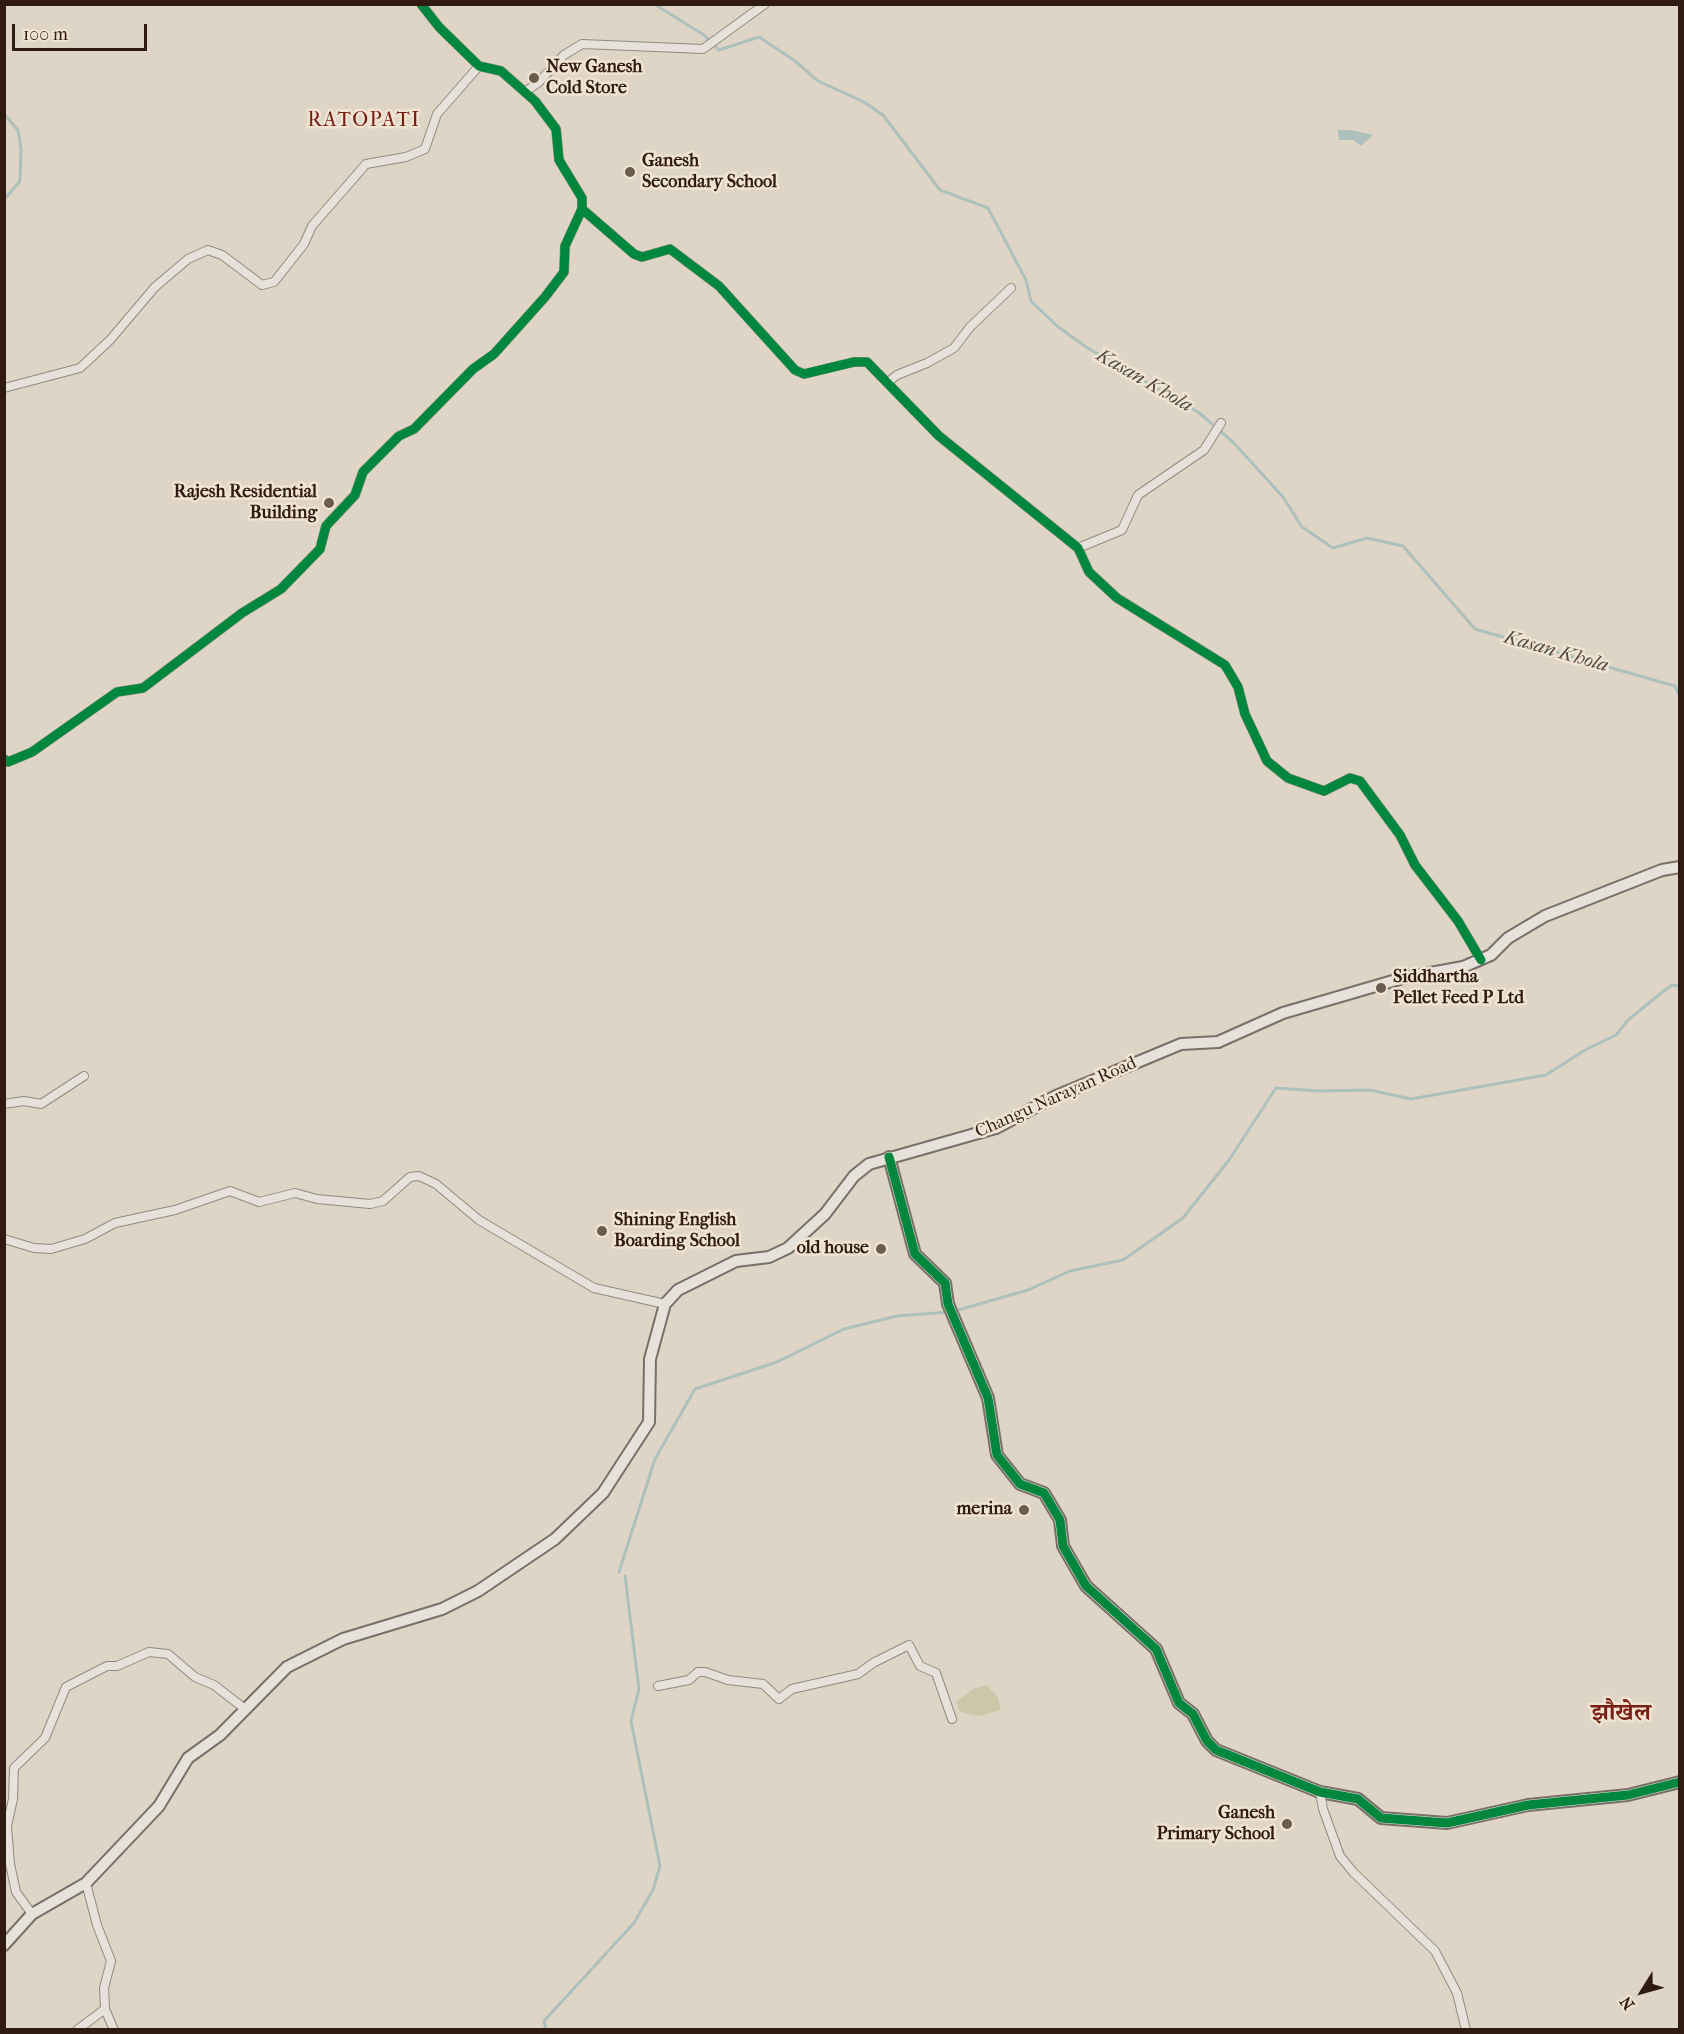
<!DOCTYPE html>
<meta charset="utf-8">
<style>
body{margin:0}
#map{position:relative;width:1684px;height:2034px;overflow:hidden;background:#ded5c6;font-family:"IM FELL French Canon",serif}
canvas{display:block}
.frame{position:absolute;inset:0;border:6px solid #2f1b11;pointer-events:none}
.north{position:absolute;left:1612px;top:1962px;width:60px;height:60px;-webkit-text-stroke:4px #f1e4d3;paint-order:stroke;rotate:233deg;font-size:16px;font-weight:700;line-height:24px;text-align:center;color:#2f1b11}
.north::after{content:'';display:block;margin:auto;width:21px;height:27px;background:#2f1b11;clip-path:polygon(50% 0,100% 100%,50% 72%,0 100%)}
.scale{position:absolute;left:12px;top:24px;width:135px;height:27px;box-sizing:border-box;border:3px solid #2f1b11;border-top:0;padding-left:8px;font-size:18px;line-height:21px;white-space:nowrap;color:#2f1b11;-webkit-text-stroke:4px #f1e4d3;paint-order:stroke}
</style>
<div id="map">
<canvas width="1684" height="2034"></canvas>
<div class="frame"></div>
<div class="north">N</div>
<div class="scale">100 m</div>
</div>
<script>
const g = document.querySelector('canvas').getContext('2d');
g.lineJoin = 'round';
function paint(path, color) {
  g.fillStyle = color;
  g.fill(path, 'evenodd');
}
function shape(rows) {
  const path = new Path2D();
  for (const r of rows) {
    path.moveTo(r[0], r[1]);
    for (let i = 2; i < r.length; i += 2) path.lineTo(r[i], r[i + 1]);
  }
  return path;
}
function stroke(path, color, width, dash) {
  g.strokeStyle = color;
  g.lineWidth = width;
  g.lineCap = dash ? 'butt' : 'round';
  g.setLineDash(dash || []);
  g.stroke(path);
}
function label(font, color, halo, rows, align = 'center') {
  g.font = font + ' "IM FELL French Canon","Noto Serif Devanagari",serif';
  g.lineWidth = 5;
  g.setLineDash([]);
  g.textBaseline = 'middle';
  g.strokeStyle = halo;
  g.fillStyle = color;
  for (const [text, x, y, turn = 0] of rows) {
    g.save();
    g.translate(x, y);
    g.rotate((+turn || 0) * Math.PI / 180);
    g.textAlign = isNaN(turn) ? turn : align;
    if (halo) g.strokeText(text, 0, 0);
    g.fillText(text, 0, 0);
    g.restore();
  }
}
paint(shape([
 [987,1685,998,1698,1001,1710,979,1716,960,1712,956,1702,973,1689]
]), '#cac8a8');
paint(shape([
 [1338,130,1351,130,1373,135,1361,146,1353,140,1339,140]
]), '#aec0bc');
stroke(shape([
 [654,4,704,35,719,50,759,37,795,61,818,81,864,102,883,115,940,190,988,208,1026,280,1031,301,1057,326,1086,347,1198,412,1232,441,1283,497,1302,527,1333,548,1367,538,1403,546,1475,629,1675,686,1680,697],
 [4,114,18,130,21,149,20,181,4,200],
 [955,1311,1028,1290,1070,1271,1123,1260,1183,1218,1229,1160,1276,1088,1319,1091,1370,1090,1411,1099,1546,1075,1585,1050,1616,1035,1628,1020,1655,998,1672,985,1680,986],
 [619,1572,655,1459,695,1389,777,1362,844,1329,897,1316,949,1312],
 [546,2030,544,2021,634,1923,653,1890,660,1866,631,1721,639,1689,625,1576]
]), '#aec0bc', 3);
const street = shape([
 [421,4,439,27,479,66,501,71,535,101,556,129,559,160,582,198,582,209,634,254,642,257,670,249,719,286,795,370,804,374,854,362,867,362,939,436,1078,548,1089,572,1117,598,1225,665,1238,687,1245,714,1267,761,1288,778,1324,791,1350,778,1360,781,1400,835,1415,865,1458,921,1481,960],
 [525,92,539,82,564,55,582,44,703,49,765,4],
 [887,383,897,375,927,363,954,348,970,327,1011,288],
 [4,388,80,368,110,340,155,287,188,259,208,250,222,255,262,285,274,282,304,244,312,226,366,164,406,157,425,149,437,114,479,66],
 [1078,548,1122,530,1138,495,1204,450,1221,423],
 [4,759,8,762,32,752,117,692,143,688,242,613,281,589,320,549,326,526,355,495,363,472,399,436,414,429,473,369,494,354,545,297,564,272,565,246,582,209],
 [4,1104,24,1101,41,1104,84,1076],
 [4,1239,34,1248,51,1249,85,1239,115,1223,175,1210,230,1191,259,1202,295,1193,317,1199,370,1204,383,1201,410,1177,419,1176,436,1184,479,1220,594,1288,665,1304],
 [658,1686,689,1680,698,1672,705,1672,728,1680,763,1684,779,1699,792,1689,858,1674,873,1663,909,1645,920,1666,936,1673,952,1719],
 [1320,1792,1323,1809,1340,1856,1353,1872,1435,1951,1457,1993,1466,2030],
 [86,1883,97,1925,111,1961,104,1988,105,2009,114,2030],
 [32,1914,16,1892,10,1864,7,1826,13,1799,14,1768,45,1738,66,1687,107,1666,117,1666,149,1652,168,1654,195,1677,214,1685,245,1709],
 [77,2030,105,2009]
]);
const secondary = shape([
 [889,1157,915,1254,945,1283,948,1304,988,1398,997,1455,1020,1484,1044,1493,1060,1520,1063,1546,1086,1586,1156,1649,1179,1703,1193,1714,1207,1741,1216,1750,1320,1792,1358,1799,1381,1818,1447,1823,1528,1805,1628,1795,1680,1782],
 [4,1945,32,1914,86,1883,159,1806,188,1758,220,1735,287,1667,343,1639,442,1609,478,1591,555,1539,603,1493,649,1422,650,1359,665,1304,678,1290,736,1261,769,1257,788,1248,825,1214,854,1176,869,1164,996,1128,1056,1096,1181,1044,1218,1042,1283,1013,1403,978,1463,967,1491,955,1508,938,1545,916,1662,870,1680,867]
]);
stroke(street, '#928a80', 10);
stroke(secondary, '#787068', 14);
stroke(street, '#e6e1da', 8);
stroke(secondary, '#e6e1da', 10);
stroke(shape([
 [421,4,439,27,479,66,501,71,535,101,556,129,559,160,582,198,582,209,634,254,642,257,670,249,719,286,795,370,804,374,854,362,867,362,939,436,1078,548,1089,572,1117,598,1225,665,1238,687,1245,714,1267,761,1288,778,1324,791,1350,778,1360,781,1400,835,1415,865,1458,921,1481,960],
 [4,759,8,762,32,752,117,692,143,688,242,613,281,589,320,549,326,526,355,495,363,472,399,436,414,429,473,369,494,354,545,297,564,272,565,246,582,209],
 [889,1157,915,1254,945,1283,948,1304,988,1398,997,1455,1020,1484,1044,1493,1060,1520,1063,1546,1086,1586,1156,1649,1179,1703,1193,1714,1207,1741,1216,1750,1320,1792,1358,1799,1381,1818,1447,1823,1528,1805,1628,1795,1680,1782]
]), '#00873e', 9);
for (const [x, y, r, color] of [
 [534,78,6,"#6c5c50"],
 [630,172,6,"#6c5c50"],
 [329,503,6,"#6c5c50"],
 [1381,988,6,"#6c5c50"],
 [602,1231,6,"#6c5c50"],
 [881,1249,6,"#6c5c50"],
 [1024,1510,6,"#6c5c50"],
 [1287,1824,6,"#6c5c50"]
]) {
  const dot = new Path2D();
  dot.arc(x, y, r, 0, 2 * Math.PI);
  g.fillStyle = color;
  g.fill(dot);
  stroke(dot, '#f1e4d3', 2);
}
label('bold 18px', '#2f1b11', '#f1e4d3', [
 ["New Ganesh",546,68],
 ["Cold Store",546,89],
 ["Ganesh",642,162],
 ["Secondary School",642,183],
 ["Rajesh Residential",317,493,"right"],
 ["Building",317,514,"right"],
 ["Siddhartha",1393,978],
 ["Pellet Feed P Ltd",1393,999],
 ["Shining English",614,1221],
 ["Boarding School",614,1242],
 ["old house",869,1249,"right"],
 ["merina",1012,1510,"right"],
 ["Ganesh",1275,1814,"right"],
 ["Primary School",1275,1835,"right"]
], 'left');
label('18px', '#2f1b11', '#f1e4d3', [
 ["Changu Narayan Road",1056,1098,-24]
]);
g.letterSpacing = '1.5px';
label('20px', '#7a1f14', '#f1e4d3', [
 ["RATOPATI",364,121]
]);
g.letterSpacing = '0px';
label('italic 20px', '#4f4a43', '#f1e4d3', [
 ["Kasan Khola",1144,381,30],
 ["Kasan Khola",1556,652,16]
]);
label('bold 24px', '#7a1f14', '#f1e4d3', [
 ["झौखेल",1621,1714]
]);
</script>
